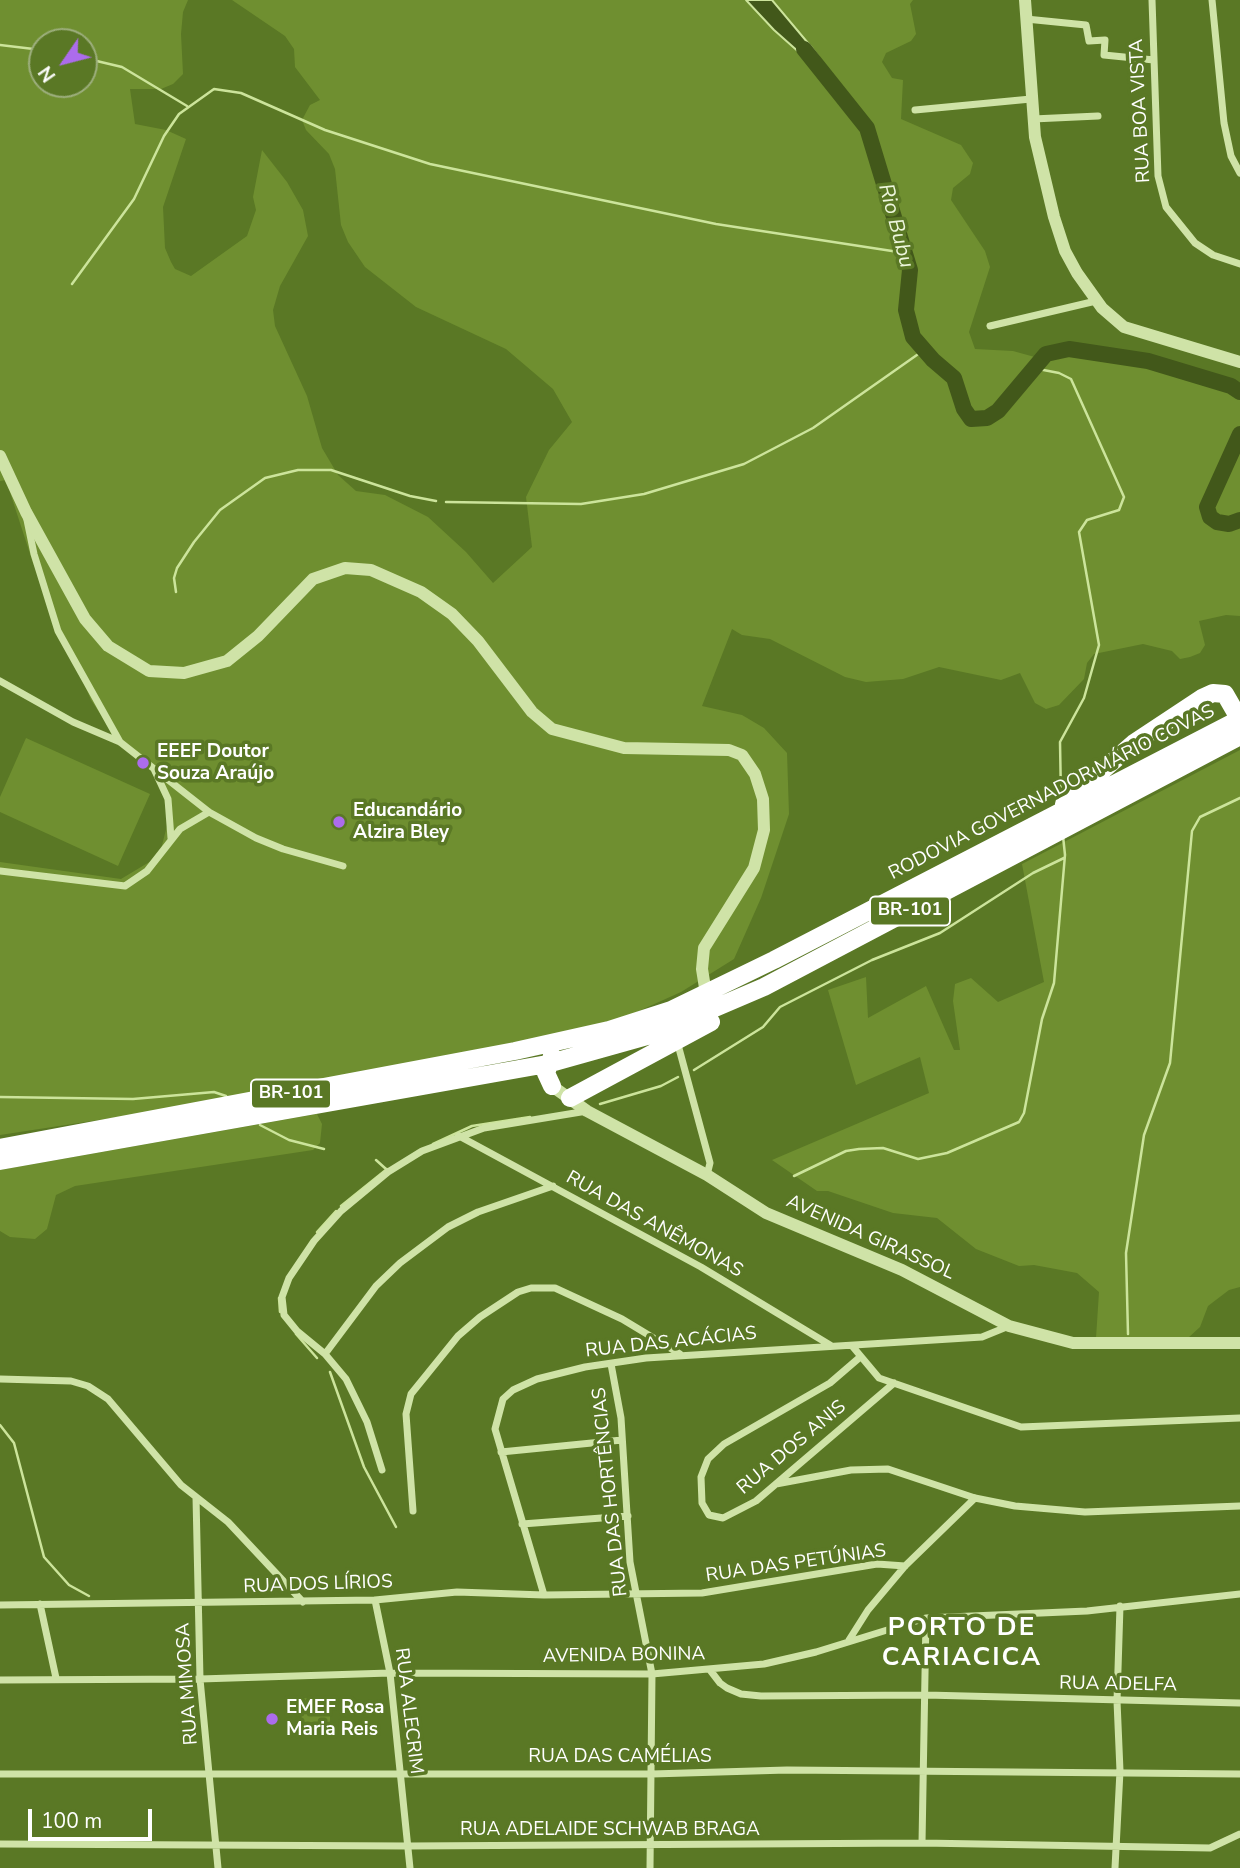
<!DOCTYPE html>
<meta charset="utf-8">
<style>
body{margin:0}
#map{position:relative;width:1240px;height:1868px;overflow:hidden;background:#5a7825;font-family:"Nunito Sans",sans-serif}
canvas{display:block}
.north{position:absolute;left:28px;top:28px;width:70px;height:70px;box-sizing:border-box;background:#5a7825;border:2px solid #9cae7c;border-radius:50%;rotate:235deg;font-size:19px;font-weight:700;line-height:28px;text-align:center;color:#fff}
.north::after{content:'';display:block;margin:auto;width:24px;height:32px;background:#ac6cec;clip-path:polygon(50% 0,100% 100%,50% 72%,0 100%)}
.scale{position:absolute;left:28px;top:1809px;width:124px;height:32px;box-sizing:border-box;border:4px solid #fff;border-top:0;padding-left:9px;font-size:21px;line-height:24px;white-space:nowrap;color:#fff;-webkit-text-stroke:5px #5a7825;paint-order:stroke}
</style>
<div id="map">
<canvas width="1240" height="1868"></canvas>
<div class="north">N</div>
<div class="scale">100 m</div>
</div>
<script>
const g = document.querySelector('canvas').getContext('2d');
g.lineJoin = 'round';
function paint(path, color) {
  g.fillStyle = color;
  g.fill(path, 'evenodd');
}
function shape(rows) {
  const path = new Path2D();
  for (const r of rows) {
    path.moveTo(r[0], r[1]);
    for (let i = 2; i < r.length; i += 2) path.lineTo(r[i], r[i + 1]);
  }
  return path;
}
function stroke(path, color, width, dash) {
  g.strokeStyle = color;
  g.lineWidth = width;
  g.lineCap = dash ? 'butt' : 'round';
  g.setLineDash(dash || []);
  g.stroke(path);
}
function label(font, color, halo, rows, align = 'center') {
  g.font = font + ' "Nunito Sans",sans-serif';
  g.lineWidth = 7;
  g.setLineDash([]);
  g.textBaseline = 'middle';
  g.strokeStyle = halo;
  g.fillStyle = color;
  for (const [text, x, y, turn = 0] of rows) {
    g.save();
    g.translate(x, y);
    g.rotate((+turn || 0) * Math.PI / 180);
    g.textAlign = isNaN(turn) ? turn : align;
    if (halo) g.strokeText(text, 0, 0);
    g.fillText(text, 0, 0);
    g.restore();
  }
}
paint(shape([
 [0,0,188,0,183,12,181,34,183,74,173,84,161,89,130,89,135,124,166,130,186,139,163,207,165,248,171,262,175,269,191,276,247,236,256,210,253,197,262,150,287,182,303,210,308,236,280,286,273,310,275,326,307,396,322,448,338,475,356,491,385,495,428,517,466,552,493,583,532,547,526,497,549,450,572,422,553,389,506,349,416,307,365,267,348,242,341,225,335,169,329,154,306,130,302,120,310,105,320,100,295,67,294,49,285,36,232,0,746,0,809,62,813,49,772,0,913,0,910,4,916,34,911,41,886,53,882,62,892,78,903,80,901,119,961,145,973,163,970,174,953,188,951,200,985,251,990,267,969,332,975,349,1013,351,1042,359,1076,346,1171,363,1208,375,1232,388,1240,397,1240,616,1226,615,1199,621,1205,645,1200,653,1190,657,1180,659,1172,651,1143,644,1094,654,1087,663,1084,679,1059,705,1046,709,1035,703,1020,673,1001,680,939,667,903,679,866,682,845,677,770,639,742,635,732,629,702,706,742,715,764,728,787,753,789,814,761,898,734,959,681,992,621,1019,553,1037,210,1103,0,1135,0,862,121,879,151,861,161,849,168,822,163,792,150,769,116,738,91,700,33,563,6,480,0,481],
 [42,42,84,42,84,84,42,84],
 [26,738,150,794,118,866,0,812,0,797],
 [1240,750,1240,1287,1229,1290,1208,1306,1200,1327,1188,1338,1096,1338,1099,1292,1077,1273,1034,1265,1019,1266,976,1249,937,1218,893,1213,828,1191,817,1191,772,1160,929,1093,920,1057,856,1085,828,990,866,977,868,1018,926,986,954,1050,960,1050,953,1001,955,984,971,978,998,1002,1044,982,1022,864],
 [317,1114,322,1124,320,1143,313,1150,75,1186,56,1195,47,1229,35,1239,10,1237,0,1231,0,1170],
 [302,1698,330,1699,330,1737,301,1736]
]), '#6f8f30');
const water = shape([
 [746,0,772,0,813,49,819,57,817,64,810,62,774,30,746,0]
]);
paint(water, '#42581a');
stroke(water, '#cce49b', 2);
stroke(shape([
 [0,45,42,50],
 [84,58,122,67,187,106],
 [72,284,134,199,164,136,179,114,214,89,241,93,325,130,430,164,716,224,905,253],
 [1033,368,1059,373,1071,379,1124,497,1119,510,1087,520,1079,532,1099,645,1084,698,1060,742,1061,798],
 [446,502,581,504,644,494,744,464,813,428,924,350],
 [176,592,174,578,177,568,194,542,220,510,265,478,298,470,331,470,410,496,436,501],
 [694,1070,763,1027,780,1007,872,960,940,933,1033,873,1064,858],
 [0,1097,133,1099,214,1092,226,1096],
 [600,1104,661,1086,678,1077],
 [260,1125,289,1140,324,1149],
 [433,1144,472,1126,530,1117],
 [376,1160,386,1169],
 [794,1176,846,1151,859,1149,883,1148,918,1159,947,1153,1019,1122,1024,1113,1042,1019,1054,983,1065,855,1063,836],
 [341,1206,387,1169],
 [317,1232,336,1211],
 [279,1298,280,1312],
 [296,1334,317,1358],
 [1128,1334,1126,1253,1144,1135,1170,1063,1192,831,1200,817,1240,798],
 [330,1372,364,1467,396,1527],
 [0,1425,14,1443,44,1557,69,1585,89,1596]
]), '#cce49b', 2.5);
stroke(shape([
 [804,49,867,128,910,270,906,310,913,337,933,360,954,378,964,409,971,419,987,418,998,411,1046,354,1069,349,1148,361,1231,386,1240,392],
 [1240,434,1207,507,1210,517,1217,522,1229,524,1240,520]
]), '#42581a', 16);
stroke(shape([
 [1152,0,1158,176,1166,207,1195,243,1213,255,1240,264],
 [1212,0,1224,123,1231,156,1240,173],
 [1026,19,1086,25,1089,41,1105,40,1104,55,1154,60],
 [915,110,1031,99],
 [1033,119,1098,116],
 [990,326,1096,301],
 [27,520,34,554,58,631,120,742],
 [0,681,73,722,120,742,209,812,256,838,283,849,343,866],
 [154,769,168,799,171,838],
 [0,871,125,886,147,871,180,829,209,812],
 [677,1041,710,1163,707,1175],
 [459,1136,701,1267,830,1345],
 [853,1347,879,1378,1021,1427,1240,1418],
 [325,1354,376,1286,400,1263,448,1227,478,1212,553,1186],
 [859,1358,830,1383,724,1444,708,1459,701,1477,702,1503,709,1515,723,1518,756,1501,894,1383],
 [611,1364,621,1418,630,1562,652,1674,650,1868],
 [0,1379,71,1381,88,1386,108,1399,181,1485,228,1522,303,1602],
 [501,1452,622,1440],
 [382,1470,367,1422,346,1379,325,1354,297,1331,284,1315,282,1297,289,1278,314,1241,341,1211,388,1172,422,1151,484,1128,587,1111],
 [776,1484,851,1470,888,1469,975,1498,1015,1506,1085,1512,1240,1506],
 [196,1497,200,1679,218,1868],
 [413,1511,406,1414,411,1394,458,1336,480,1317,518,1292,531,1288,555,1288,622,1319,680,1354],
 [522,1524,628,1516],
 [544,1595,495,1429,503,1399,513,1390,537,1379,585,1367,646,1358,982,1337,1009,1326],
 [375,1600,390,1673,410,1868],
 [40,1604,56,1678],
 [0,1605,375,1600,457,1592,544,1595,702,1593,877,1564,905,1566],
 [849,1640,868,1610,905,1566,975,1498],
 [710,1670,720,1683,727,1688,741,1694,761,1696,926,1695,1240,1703],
 [0,1680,200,1679,390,1673,652,1674,764,1664,816,1652,926,1618,1087,1611,1240,1594],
 [0,1774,652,1774,787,1770,1240,1774],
 [922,1843,926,1618],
 [0,1844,408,1846,922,1843,1210,1848,1240,1834],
 [1115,1868,1120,1771,1117,1701,1120,1606]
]), '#cfe3a7', 7);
stroke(shape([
 [1025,0,1035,137,1054,217,1065,251,1077,273,1102,308,1124,327,1240,362],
 [0,456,26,512,85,619,108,646,149,671,184,673,227,661,258,636,313,579,345,568,371,570,421,592,452,614,478,641,532,712,552,729,624,748,729,750,742,755,755,774,763,799,764,830,754,868,704,948,702,969,706,994],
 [552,1086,587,1111,707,1175,766,1213,902,1270,1009,1326,1073,1343,1240,1343]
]), '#cfe3a7', 12);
stroke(shape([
 [1064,804,1134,743,1202,698,1213,693,1225,694,1240,720],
 [552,1086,546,1073,552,1056],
 [570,1098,711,1022],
 [0,1148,515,1051,609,1030,671,1010,774,960,1240,719],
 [0,1161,547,1064,654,1034,764,987,1240,736]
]), '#fff', 18);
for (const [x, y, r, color] of [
 [143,763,7,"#ac6cec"],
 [339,822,7,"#ac6cec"],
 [272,1719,7,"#ac6cec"]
]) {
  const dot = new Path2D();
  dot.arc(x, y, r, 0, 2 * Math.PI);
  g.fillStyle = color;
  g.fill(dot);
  stroke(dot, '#5a7825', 2.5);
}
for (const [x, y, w] of [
 [910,911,80],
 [291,1094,80]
]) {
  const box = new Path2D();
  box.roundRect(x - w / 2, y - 14.5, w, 29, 5);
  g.fillStyle = '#5a7825';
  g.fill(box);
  stroke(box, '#fff', 2);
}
label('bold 18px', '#fff', null, [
 ["BR-101",910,911],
 ["BR-101",291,1094]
]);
label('19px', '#fff', '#5a7825', [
 ["RUA BOA VISTA",1141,111,-93],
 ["RODOVIA GOVERNADOR MÁRIO COVAS",1052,793,-27],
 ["RUA DAS ANÊMONAS",654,1225,29],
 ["AVENIDA GIRASSOL",870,1238,24],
 ["RUA DAS ACÁCIAS",671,1343,-6],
 ["RUA DOS ANIS",792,1448,-40],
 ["RUA DAS HORTÊNCIAS",611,1492,-96],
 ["RUA DAS PETÚNIAS",796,1564,-8],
 ["RUA DOS LÍRIOS",318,1585,-2],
 ["AVENIDA BONINA",624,1656,-1],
 ["RUA MIMOSA",188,1684,-94],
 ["RUA ADELFA",1118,1685,1],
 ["RUA ALECRIM",408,1711,83],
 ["RUA DAS CAMÉLIAS",620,1757],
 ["RUA ADELAIDE SCHWAB BRAGA",610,1830]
]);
label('bold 19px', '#fff', '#5a7825', [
 ["EEEF Doutor",157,752],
 ["Souza Araújo",157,774],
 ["Educandário",353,811],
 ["Alzira Bley",353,833],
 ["EMEF Rosa",286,1708],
 ["Maria Reis",286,1730]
], 'left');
label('italic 21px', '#edf6dc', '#5a7825', [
 ["Rio Bubu",895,226,75]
]);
g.letterSpacing = '2px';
label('bold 26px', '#fff', '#5a7825', [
 ["PORTO DE",962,1629],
 ["CARIACICA",962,1659]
]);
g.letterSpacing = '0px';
</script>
